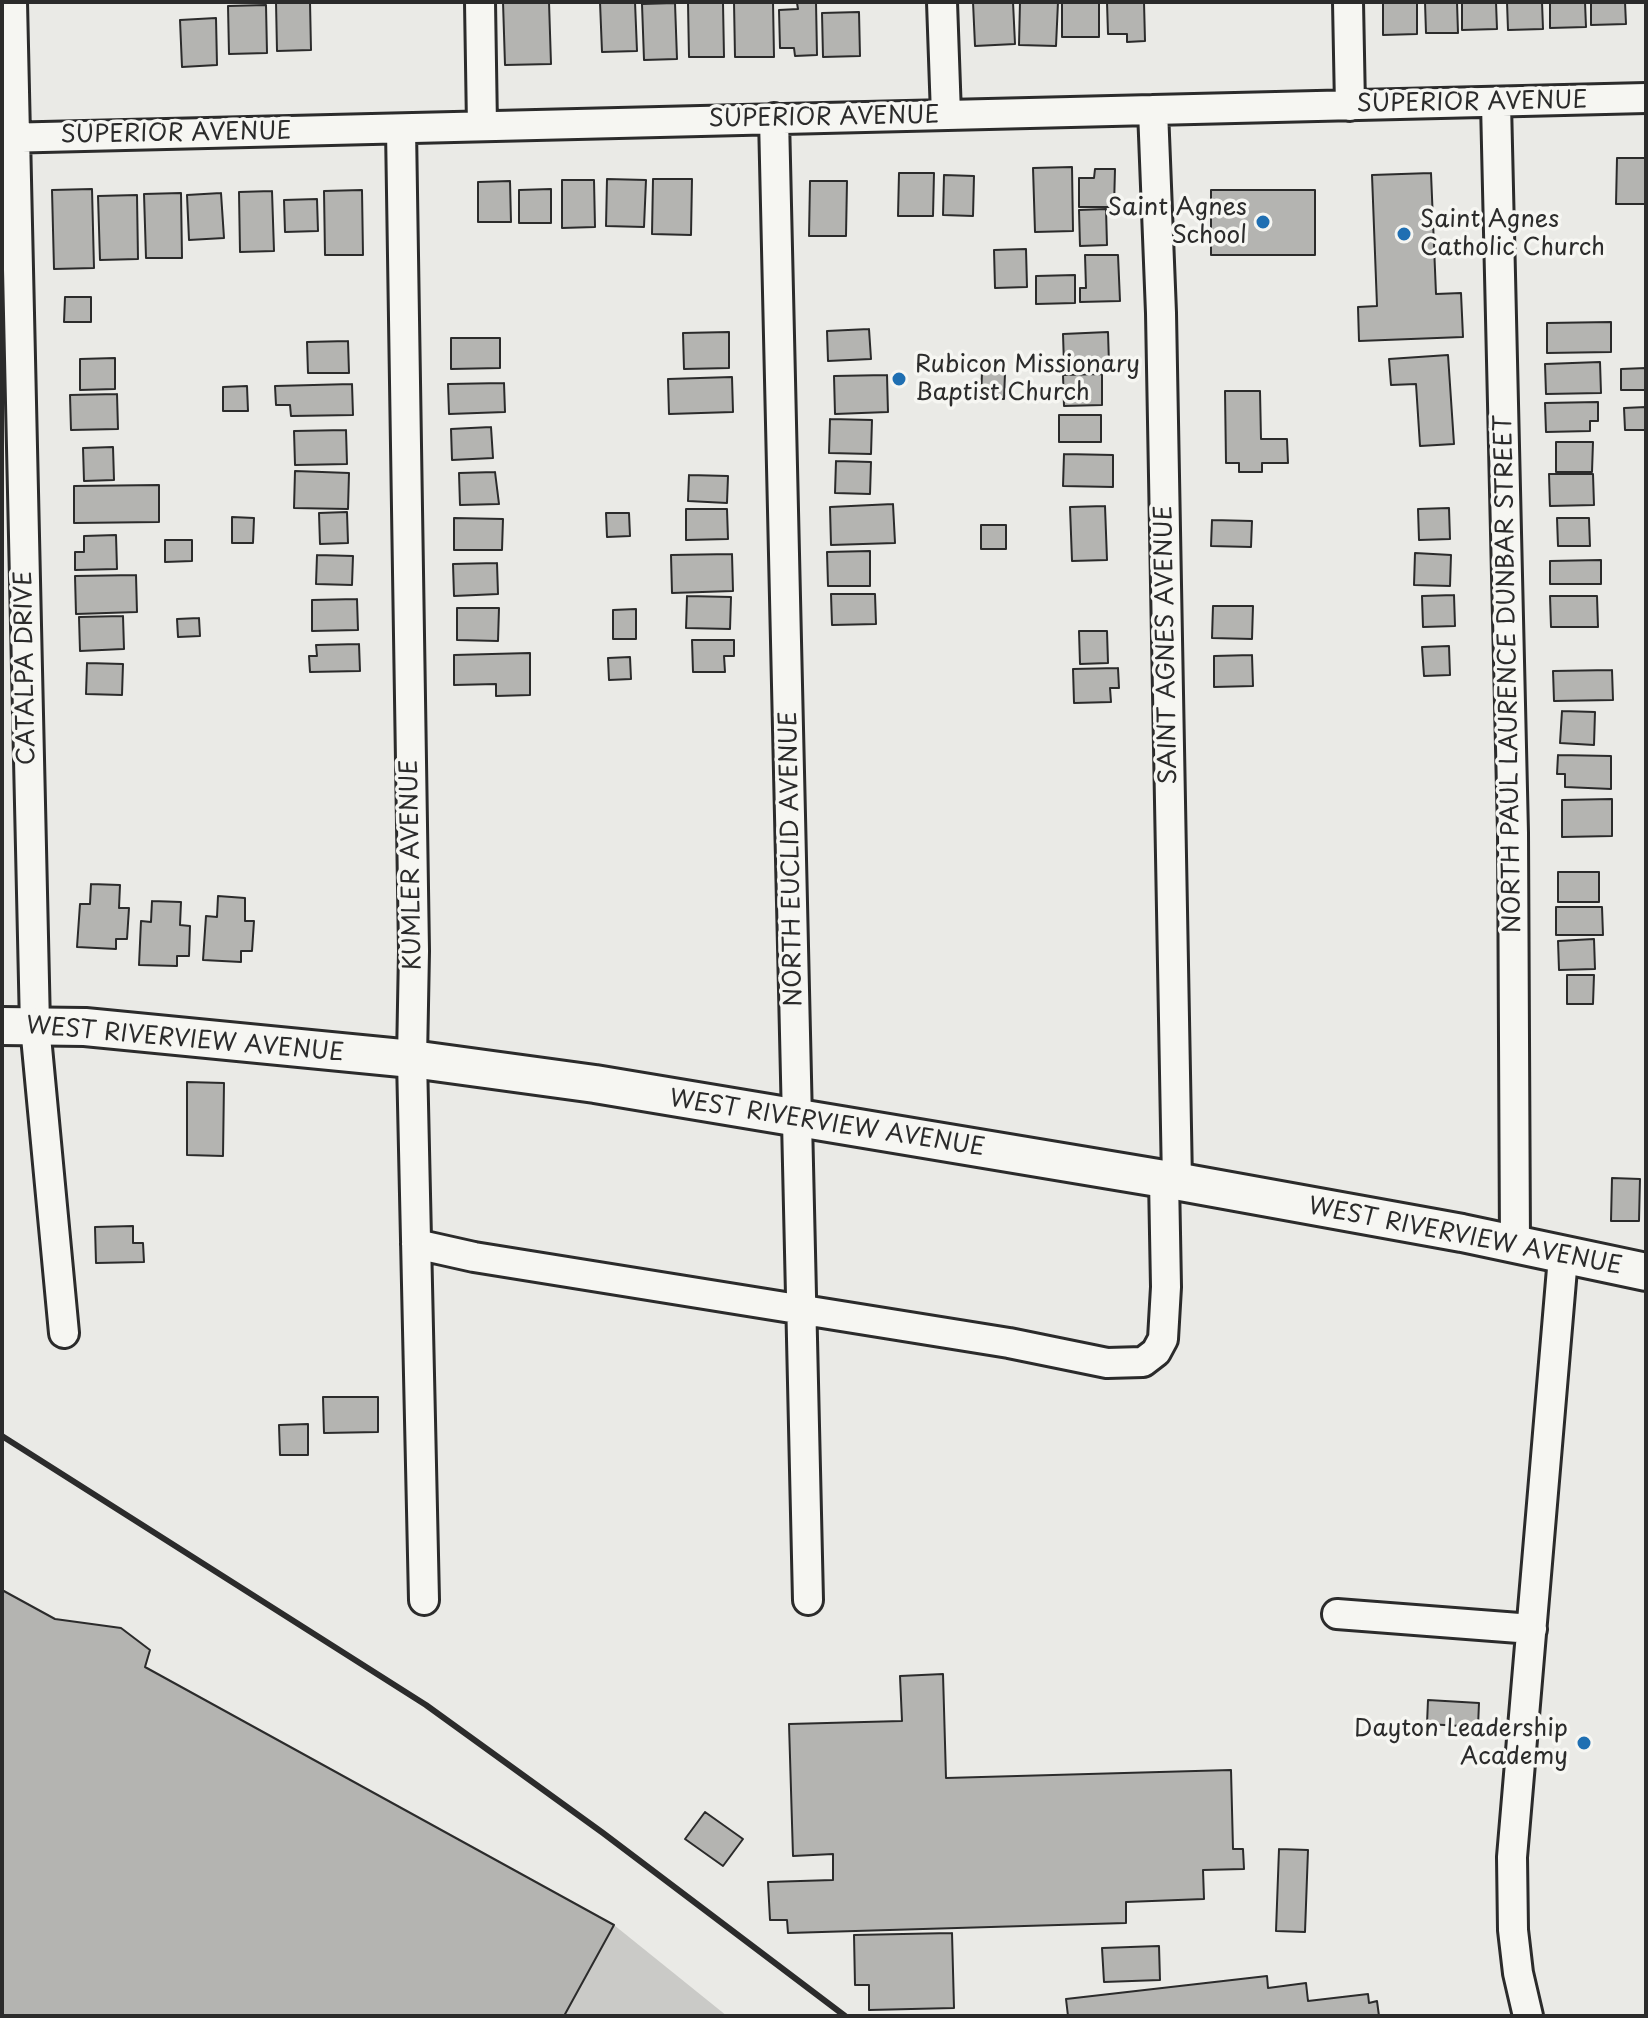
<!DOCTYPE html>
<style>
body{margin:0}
#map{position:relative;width:1648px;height:2018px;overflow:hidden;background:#eaeae6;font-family:"Playpen Sans",sans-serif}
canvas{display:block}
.frame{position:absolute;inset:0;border:4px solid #2b2b2b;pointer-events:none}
</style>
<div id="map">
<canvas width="1648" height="2018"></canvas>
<div class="frame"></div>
</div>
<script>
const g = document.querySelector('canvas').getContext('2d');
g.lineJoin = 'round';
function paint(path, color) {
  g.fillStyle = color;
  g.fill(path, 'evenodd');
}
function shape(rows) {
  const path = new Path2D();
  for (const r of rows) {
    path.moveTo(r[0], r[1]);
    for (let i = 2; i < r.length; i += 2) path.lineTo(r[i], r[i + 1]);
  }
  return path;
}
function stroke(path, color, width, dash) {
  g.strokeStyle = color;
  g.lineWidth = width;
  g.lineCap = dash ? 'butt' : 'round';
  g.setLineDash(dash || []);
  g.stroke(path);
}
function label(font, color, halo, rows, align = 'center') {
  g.font = font + ' "Playpen Sans",sans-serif';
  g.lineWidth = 7;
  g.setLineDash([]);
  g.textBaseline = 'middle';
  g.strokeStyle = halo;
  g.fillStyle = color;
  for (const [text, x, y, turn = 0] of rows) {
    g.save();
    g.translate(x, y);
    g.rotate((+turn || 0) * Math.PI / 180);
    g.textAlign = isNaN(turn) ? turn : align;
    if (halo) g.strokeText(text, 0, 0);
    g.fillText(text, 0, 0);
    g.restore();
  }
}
paint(shape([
 [614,1925,727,2016,564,2016]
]), '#cacac7');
const building = shape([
 [276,2,310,2,311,50,277,51,276,2],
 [503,2,549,2,551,64,505,65,503,2],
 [600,2,635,2,637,51,602,52,600,2],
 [734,2,773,2,774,57,735,57,734,2],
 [816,2,817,55,795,56,794,48,780,48,779,10,798,9,797,3,816,2],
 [973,2,1013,2,1015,44,975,46,973,2],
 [1020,2,1058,2,1056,46,1019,45,1020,2],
 [1062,2,1099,2,1099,37,1062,37,1062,2],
 [1107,2,1144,2,1145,41,1127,42,1127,34,1108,34,1107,2],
 [1383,2,1417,2,1417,34,1383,35,1383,2],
 [1425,2,1457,2,1458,33,1426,33,1425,2],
 [1462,2,1496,2,1497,29,1462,30,1462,2],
 [1507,2,1542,2,1543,29,1508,30,1507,2],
 [1550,2,1585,2,1586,27,1550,28,1550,2],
 [1591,2,1625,2,1626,24,1591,25,1591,2],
 [675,3,677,59,644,60,642,4,675,3],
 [688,3,723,3,724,57,689,57,688,3],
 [266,5,267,53,229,54,228,6,266,5],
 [859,12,860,56,823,57,822,13,859,12],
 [216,18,217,65,182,67,180,20,216,18],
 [1617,158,1646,158,1646,204,1616,204,1617,158],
 [1072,167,1073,231,1035,232,1033,168,1072,167],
 [1095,169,1115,169,1114,207,1079,207,1079,178,1094,178,1095,169],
 [899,173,934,173,933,216,898,216,899,173],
 [1431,173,1436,294,1461,293,1463,337,1359,341,1358,307,1377,306,1372,175,1431,173],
 [944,175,974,176,973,216,943,215,944,175],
 [607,179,646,180,644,227,606,226,607,179],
 [653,179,692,179,691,235,652,234,653,179],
 [562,180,594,180,595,227,562,228,562,180],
 [510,181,511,222,478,222,478,182,510,181],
 [810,181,847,181,846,236,809,236,810,181],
 [92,189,94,268,54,269,52,190,92,189],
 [551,189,551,223,519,223,519,190,551,189],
 [362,190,363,255,325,255,324,191,362,190],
 [1211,190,1315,190,1315,255,1211,255,1211,190],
 [272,191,274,251,240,252,239,192,272,191],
 [181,193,182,258,146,258,144,194,181,193],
 [221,193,224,238,189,240,187,195,221,193],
 [137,195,138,259,100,260,98,196,137,195],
 [317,199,318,231,285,232,284,200,317,199],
 [1106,209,1107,245,1080,246,1079,210,1106,209],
 [1026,249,1027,287,995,288,994,250,1026,249],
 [1085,255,1118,255,1120,301,1080,302,1080,288,1086,288,1085,255],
 [1075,275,1075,303,1036,304,1036,276,1075,275],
 [65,297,91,297,91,322,64,322,65,297],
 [1611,322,1611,352,1547,353,1547,323,1611,322],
 [869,329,871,359,828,361,827,331,869,329],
 [729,332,729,368,684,369,683,333,729,332],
 [1108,332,1109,364,1064,365,1063,334,1108,332],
 [451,338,500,338,500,368,451,369,451,338],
 [348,341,349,373,308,373,307,342,348,341],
 [1448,355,1454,444,1420,446,1416,384,1391,385,1389,359,1448,355],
 [115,358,115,389,80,390,80,359,115,358],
 [1600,362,1601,393,1546,394,1545,364,1600,362],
 [1646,368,1646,390,1621,390,1621,369,1646,368],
 [982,372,1005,373,1004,399,981,398,982,372],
 [1102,374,1102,405,1064,406,1063,375,1102,374],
 [887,375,888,412,835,414,834,376,887,375],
 [732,377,733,412,669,414,668,379,732,377],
 [504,383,505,412,449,414,448,384,504,383],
 [352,384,353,415,291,416,290,405,276,405,275,386,352,384],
 [247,386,248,411,223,411,223,387,247,386],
 [1225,391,1260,391,1261,439,1287,439,1288,463,1262,463,1262,472,1239,472,1239,463,1226,463,1225,391],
 [117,394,118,429,71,430,70,395,117,394],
 [1598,402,1598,421,1590,421,1590,431,1546,432,1545,403,1598,402],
 [1646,407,1646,430,1625,430,1624,408,1646,407],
 [1059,415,1101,415,1101,442,1059,442,1059,415],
 [830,419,872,420,871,454,829,453,830,419],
 [491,427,493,458,452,460,451,429,491,427],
 [346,430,347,464,295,465,294,431,346,430],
 [1556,442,1593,442,1592,472,1556,472,1556,442],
 [113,447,114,480,84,481,83,448,113,447],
 [1064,454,1113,455,1113,487,1063,486,1064,454],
 [836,461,871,462,870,494,835,493,836,461],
 [295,471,349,473,348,509,294,508,295,471],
 [495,472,499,504,460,505,459,473,495,472],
 [1549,474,1593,474,1594,505,1550,506,1549,474],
 [689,475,728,476,727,503,688,501,689,475],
 [159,485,159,522,74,523,74,486,159,485],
 [893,504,895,543,831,545,830,507,893,504],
 [1105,506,1107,560,1072,561,1070,507,1105,506],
 [1449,508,1450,539,1419,540,1418,509,1449,508],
 [686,509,727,509,728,539,686,540,686,509],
 [347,512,348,543,320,544,319,513,347,512],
 [606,513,629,513,630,536,607,537,606,513],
 [232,517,254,518,253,543,232,543,232,517],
 [454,518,503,519,502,550,454,550,454,518],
 [1557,518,1589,518,1590,546,1558,546,1557,518],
 [1212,520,1252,521,1251,547,1211,546,1212,520],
 [981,525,1006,525,1006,549,981,549,981,525],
 [116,535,117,569,75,570,75,552,84,552,84,536,116,535],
 [165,540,192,540,192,561,165,562,165,540],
 [870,551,870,586,828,586,827,552,870,551],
 [1415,553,1451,555,1450,586,1414,585,1415,553],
 [732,554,733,591,672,593,671,555,732,554],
 [317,555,353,556,352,585,316,584,317,555],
 [1601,560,1601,584,1550,584,1550,561,1601,560],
 [497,563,498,594,454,596,453,564,497,563],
 [136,575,137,612,76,614,75,576,136,575],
 [831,594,875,594,876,624,832,625,831,594],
 [1454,595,1455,626,1423,627,1422,596,1454,595],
 [687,596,731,597,730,629,686,628,687,596],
 [1550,596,1597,596,1598,627,1551,627,1550,596],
 [357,599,358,630,312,631,312,600,357,599],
 [1213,606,1253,606,1252,639,1212,638,1213,606],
 [457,608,499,608,498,641,457,640,457,608],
 [636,609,636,639,613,639,613,610,636,609],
 [123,616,124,649,80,651,79,617,123,616],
 [199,618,200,636,178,637,177,619,199,618],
 [1079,631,1107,631,1108,663,1080,664,1079,631],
 [692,640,734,640,734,656,724,656,725,672,693,672,692,640],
 [359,644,360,671,310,672,309,656,317,656,316,645,359,644],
 [1449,646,1450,675,1424,676,1422,647,1449,646],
 [530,653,530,695,496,696,496,684,454,685,454,655,530,653],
 [1252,655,1253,686,1214,687,1214,656,1252,655],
 [630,657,631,679,609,680,608,658,630,657],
 [87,663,123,664,122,695,86,694,87,663],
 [1118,668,1119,688,1110,688,1111,702,1074,703,1073,669,1118,668],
 [1612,670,1613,700,1554,701,1553,671,1612,670],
 [1562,711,1595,712,1594,745,1560,743,1562,711],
 [1558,755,1611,756,1611,789,1565,787,1565,774,1557,774,1558,755],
 [1612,799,1612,836,1562,837,1562,800,1612,799],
 [1558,872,1599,872,1599,902,1558,902,1558,872],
 [91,884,120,885,119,908,129,908,127,939,116,939,116,949,77,947,80,904,90,904,91,884],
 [218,896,245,898,245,921,254,921,252,951,241,951,241,962,203,960,206,916,217,917,218,896],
 [152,901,181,902,180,925,190,926,189,956,177,956,177,966,139,965,141,921,151,922,152,901],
 [1556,907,1602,907,1603,935,1556,935,1556,907],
 [1594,939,1595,969,1559,970,1558,941,1594,939],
 [1567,975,1594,975,1593,1004,1567,1004,1567,975],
 [187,1082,224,1083,223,1156,187,1155,187,1082],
 [1612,1178,1640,1179,1639,1221,1611,1221,1612,1178],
 [133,1226,133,1243,143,1243,144,1262,96,1263,95,1227,133,1226],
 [323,1397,378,1397,378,1432,324,1433,323,1397],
 [308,1424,308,1455,280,1455,279,1425,308,1424],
 [2,1590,55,1619,121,1628,150,1650,145,1667,614,1925,564,2016,2,2016,2,1590],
 [943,1674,946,1778,1231,1770,1233,1849,1243,1849,1244,1869,1203,1870,1204,1899,1126,1902,1126,1923,788,1933,787,1920,770,1920,768,1882,833,1880,833,1854,793,1856,789,1724,902,1721,900,1676,943,1674],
 [1428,1700,1479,1703,1478,1727,1427,1724,1428,1700],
 [705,1812,743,1839,723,1866,685,1839,705,1812],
 [1279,1849,1308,1850,1305,1932,1276,1931,1279,1849],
 [952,1933,954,2008,869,2010,869,1985,855,1985,854,1935,952,1933],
 [1159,1946,1160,1980,1104,1982,1102,1948,1159,1946],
 [1267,1976,1268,1988,1306,1983,1308,2001,1368,1994,1369,2003,1377,2001,1379,2016,1068,2016,1066,1999,1267,1976]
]);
paint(building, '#b4b4b1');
stroke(building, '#2b2b2b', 2);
const minor = shape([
 [12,2,35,1026,64,1333],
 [480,2,482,126],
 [942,2,946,115],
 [1348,2,1350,106],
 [1496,103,1513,833,1515,1245],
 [1153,110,1161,313,1177,1181],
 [774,118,808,1600],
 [401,129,414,951,412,1059,424,1600],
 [2,138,1646,98],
 [416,1244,474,1257,1009,1343,1107,1363,1143,1362,1156,1352,1163,1339,1166,1287,1164,1179],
 [1337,1614,1532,1629],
 [1528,2016,1518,1973,1513,1930,1512,1857,1563,1257]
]);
const tertiary = shape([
 [2,1026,85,1027,412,1059,595,1084,1164,1179,1462,1233,1646,1272]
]);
stroke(minor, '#2b2b2b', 34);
stroke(tertiary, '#2b2b2b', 42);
stroke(minor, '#f6f6f2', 28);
stroke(tertiary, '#f6f6f2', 36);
stroke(shape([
 [2,1436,426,1705,603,1833,845,2016]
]), '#2b2b2b', 6);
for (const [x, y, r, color] of [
 [1263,222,8,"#1f6fb2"],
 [1404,234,8,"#1f6fb2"],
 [899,379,8,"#1f6fb2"],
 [1584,1743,8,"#1f6fb2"]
]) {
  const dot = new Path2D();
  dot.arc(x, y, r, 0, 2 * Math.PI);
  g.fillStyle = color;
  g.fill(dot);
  stroke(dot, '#f6f6f2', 3);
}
label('24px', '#2b2b2b', '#f6f6f2', [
 ["SUPERIOR AVENUE",1472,103,-1],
 ["SUPERIOR AVENUE",824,118,-1],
 ["SUPERIOR AVENUE",176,134,-1],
 ["SAINT AGNES AVENUE",1167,645,-91],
 ["CATALPA DRIVE",26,668,-91],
 ["NORTH PAUL LAURENCE DUNBAR STREET",1509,674,-91],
 ["NORTH EUCLID AVENUE",792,859,-91],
 ["KUMLER AVENUE",412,865,-91],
 ["WEST RIVERVIEW AVENUE",185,1040,5],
 ["WEST RIVERVIEW AVENUE",827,1124,9],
 ["WEST RIVERVIEW AVENUE",1465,1237,11]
]);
label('24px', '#2b2b2b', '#f6f6f2', [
 ["Saint Agnes",1247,208],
 ["School",1247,236],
 ["Saint Agnes",1420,220,"left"],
 ["Catholic Church",1420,248,"left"],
 ["Rubicon Missionary",915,365,"left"],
 ["Baptist Church",915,393,"left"],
 ["Dayton Leadership",1568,1729],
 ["Academy",1568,1757]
], 'right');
</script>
